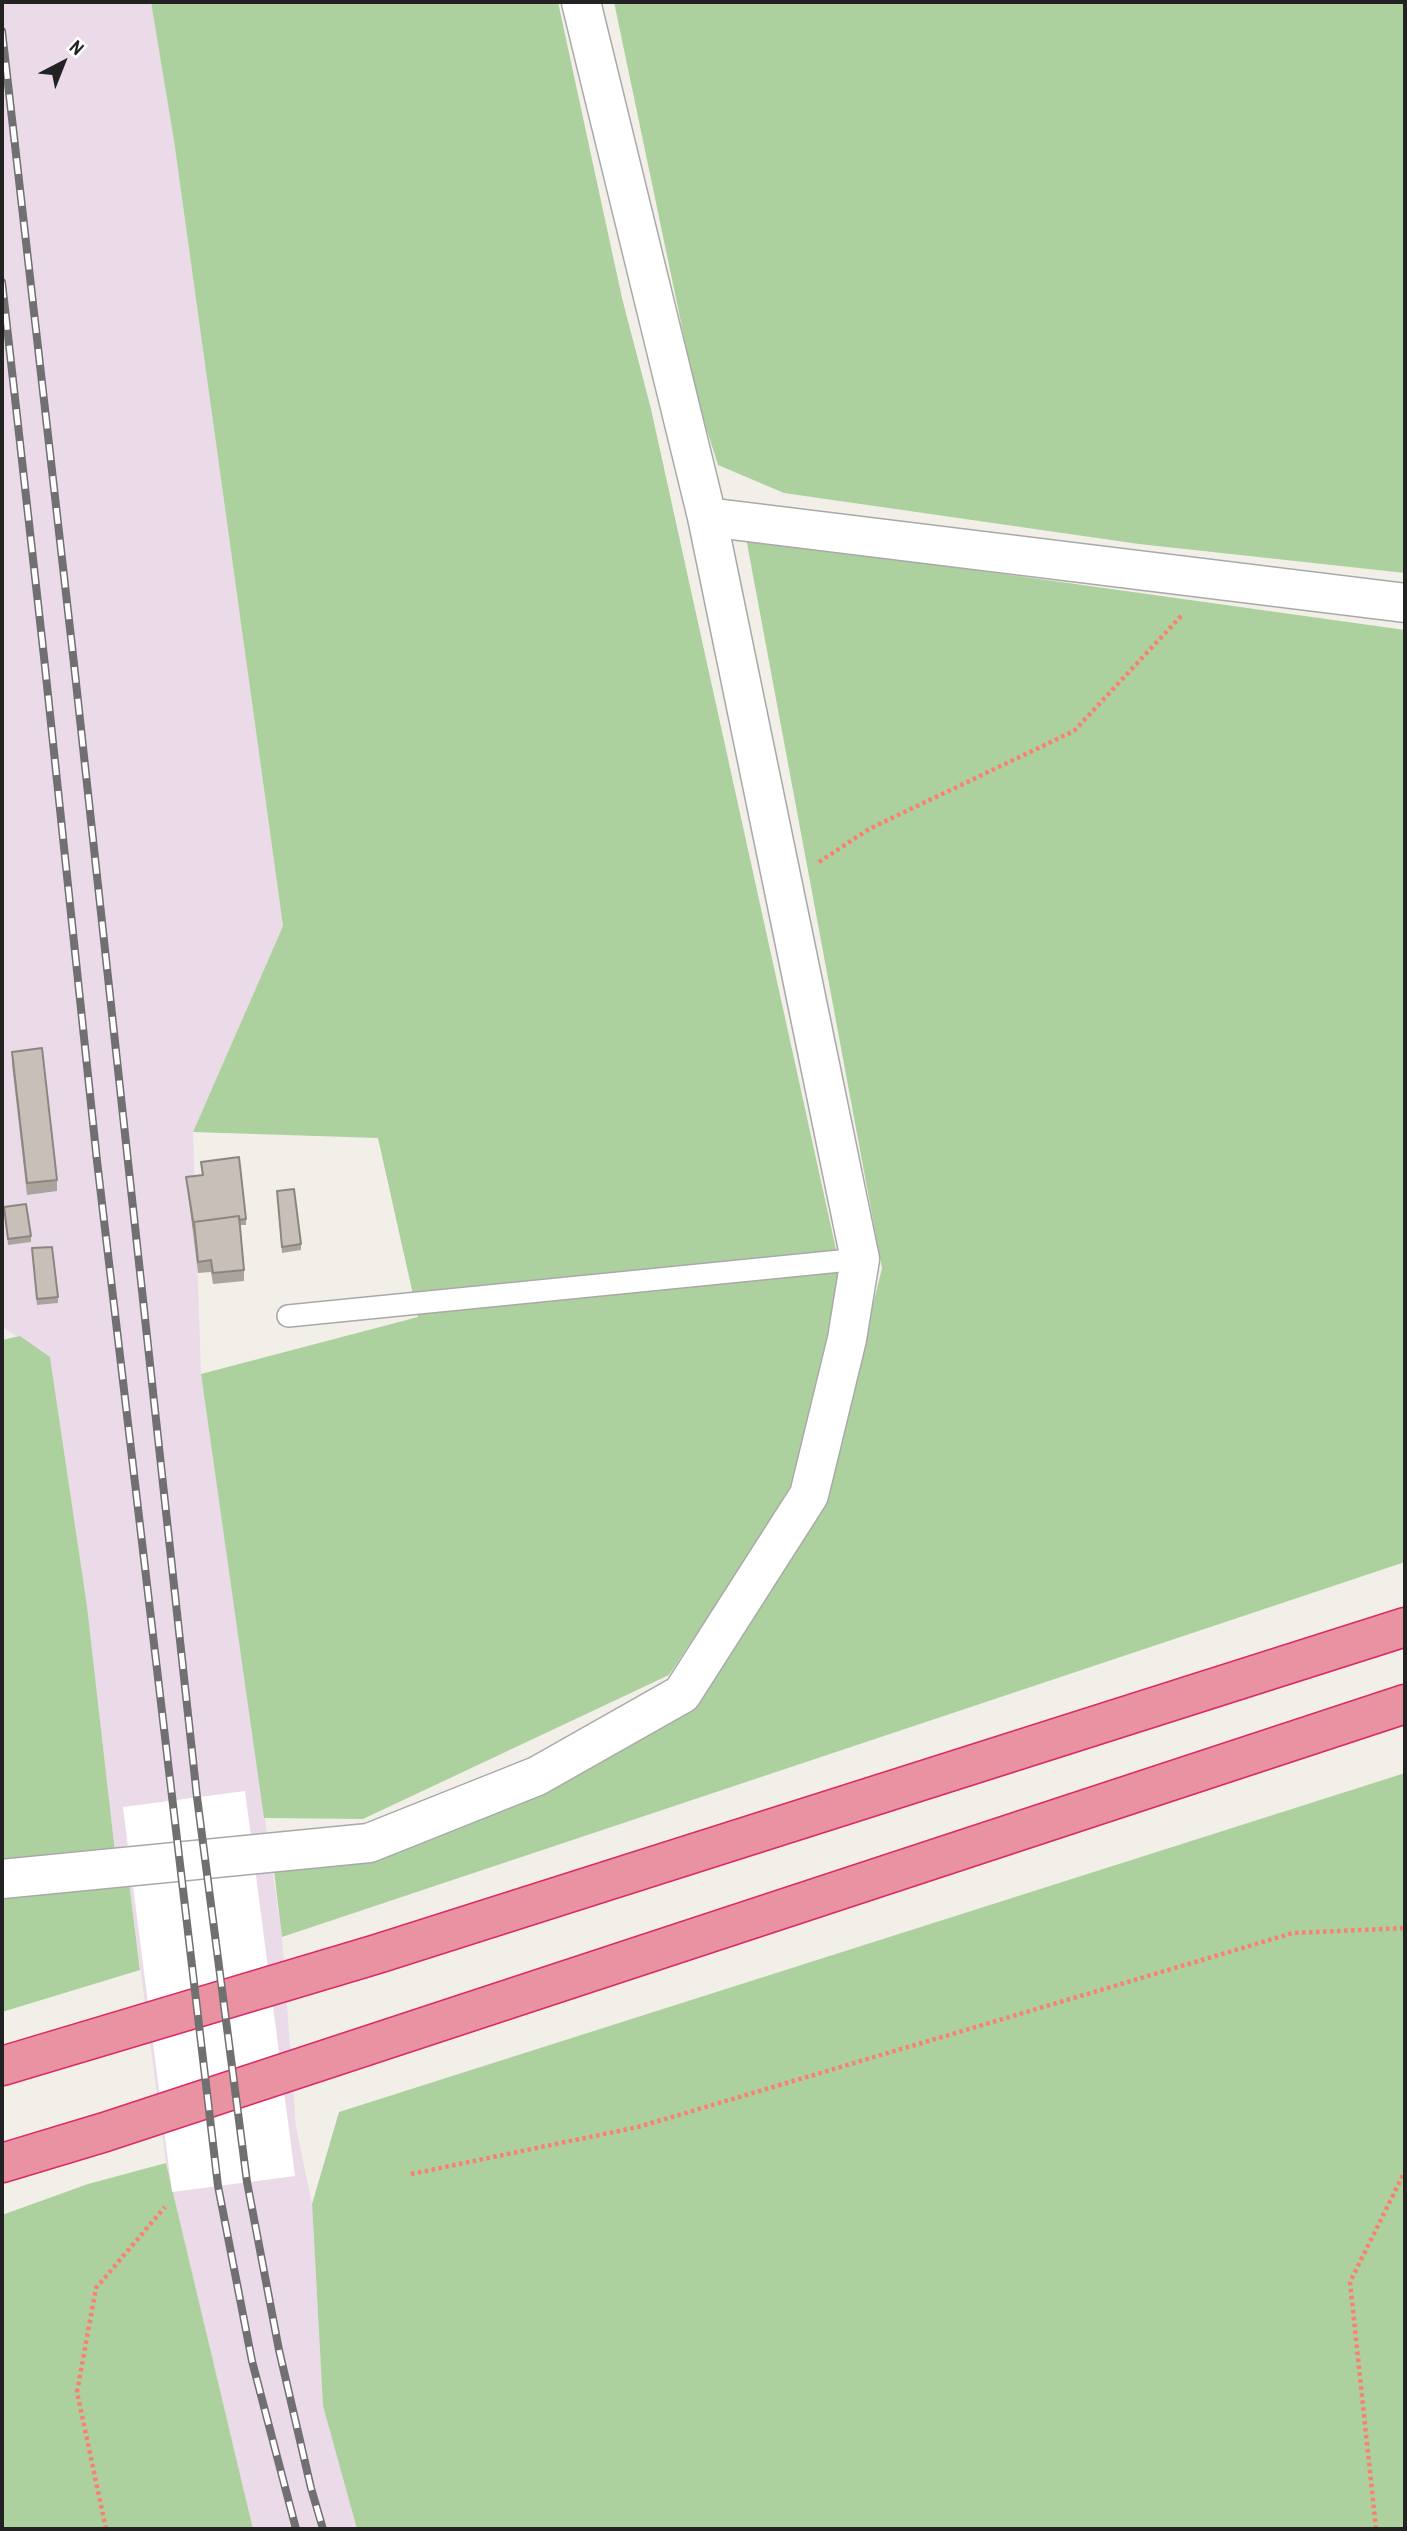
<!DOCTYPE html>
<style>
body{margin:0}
#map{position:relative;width:1407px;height:2531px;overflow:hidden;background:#f2efe9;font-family:"Archivo Narrow",sans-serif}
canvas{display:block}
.frame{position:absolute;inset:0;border:4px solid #222;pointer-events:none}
.north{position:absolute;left:28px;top:28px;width:70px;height:70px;-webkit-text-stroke:5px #fff;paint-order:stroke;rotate:42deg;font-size:19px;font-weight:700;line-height:28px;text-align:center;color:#222}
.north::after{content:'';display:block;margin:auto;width:24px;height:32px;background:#222;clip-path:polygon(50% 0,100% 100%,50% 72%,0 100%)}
</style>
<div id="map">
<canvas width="1407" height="2531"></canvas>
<div class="frame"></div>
<div class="north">N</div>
</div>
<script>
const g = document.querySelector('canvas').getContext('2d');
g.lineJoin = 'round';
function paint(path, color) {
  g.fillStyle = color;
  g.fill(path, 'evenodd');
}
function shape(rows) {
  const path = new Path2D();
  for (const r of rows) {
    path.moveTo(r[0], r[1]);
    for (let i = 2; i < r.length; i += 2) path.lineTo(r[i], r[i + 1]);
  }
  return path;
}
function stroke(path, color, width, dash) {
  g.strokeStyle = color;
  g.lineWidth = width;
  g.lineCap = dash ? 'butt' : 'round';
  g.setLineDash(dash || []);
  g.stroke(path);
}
paint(shape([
 [2,2,151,2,174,141,283,926,193,1132,201,1374,282,1937,296,2127,312,2204,323,2406,357,2529,253,2529,166,2163,129,1882,115,1852,87,1606,50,1357,2,1327]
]), '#ebdbe8');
paint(shape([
 [151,2,558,2,622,298,651,409,841,1272,793,1490,669,1675,363,1819,264,1818,201,1374,418,1317,378,1138,193,1132,283,926,174,141],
 [614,2,1405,2,1405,573,1139,544,784,493,718,465,697,399],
 [746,538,1405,630,1405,1562,282,1937,274,1871,693,1706,824,1503,882,1268],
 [20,1336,50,1357,87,1606,115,1852,2,1861,2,1340],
 [1405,1773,1405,2529,357,2529,323,2406,312,2204,339,2112],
 [129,1882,140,1970,2,2012,2,1894],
 [166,2163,253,2529,2,2529,2,2215,88,2184]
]), '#add19e');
paint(shape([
 [245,1791,295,2176,172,2192,123,1807]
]), '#fff');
const lane = shape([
 [288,1316,860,1259]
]);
const street = shape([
 [707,517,1405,603],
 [2,1879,369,1843,537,1776,682,1694,809,1495,847,1339,860,1259,707,517,581,2]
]);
const highway = shape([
 [2,2066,377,1954,1405,1627],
 [2,2163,105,2132,1405,1704]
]);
stroke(lane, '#a9a9a9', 24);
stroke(street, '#a9a9a9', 41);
stroke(highway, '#dc2a67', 41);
stroke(shape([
 [819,862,869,829,1074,731,1182,615],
 [411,2174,638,2127,1293,1933,1405,1928],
 [106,2529,77,2392,96,2288,165,2207],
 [1376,2529,1350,2282,1405,2171]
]), '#fa8072', 4.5, [3.5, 3.5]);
stroke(lane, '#fff', 21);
stroke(street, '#fff', 38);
stroke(highway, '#e892a2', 38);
const rail = shape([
 [2,31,73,655,197,1797,247,2182,279,2350,311,2488,323,2529],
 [2,282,44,657,97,1161,218,2186,252,2361,296,2529]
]);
stroke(rail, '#707070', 8);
stroke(rail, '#fff', 5, [16]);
paint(shape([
 [12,1052,57,1180,57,1191,27,1195,12,1064],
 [201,1162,246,1219,246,1225,240,1225,244,1270,244,1281,213,1284,211,1272,198,1273,186,1177,202,1176],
 [277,1191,301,1244,301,1250,282,1253],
 [4,1207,31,1236,31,1242,8,1245],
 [32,1248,58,1297,58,1303,37,1305]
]), '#aba49e');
const building = shape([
 [42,1048,57,1180,27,1183,12,1052,42,1048],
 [239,1157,246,1219,239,1220,239,1216,194,1222,194,1227,186,1177,203,1175,201,1162,239,1157],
 [294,1189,301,1244,282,1247,277,1191,294,1189],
 [26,1204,31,1236,8,1239,4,1207,26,1204],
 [239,1216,244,1270,213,1273,211,1260,198,1262,194,1222,239,1216],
 [52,1247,58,1297,37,1299,32,1248,52,1247]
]);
paint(building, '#c7bfb8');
stroke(building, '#8b8681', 2);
</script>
